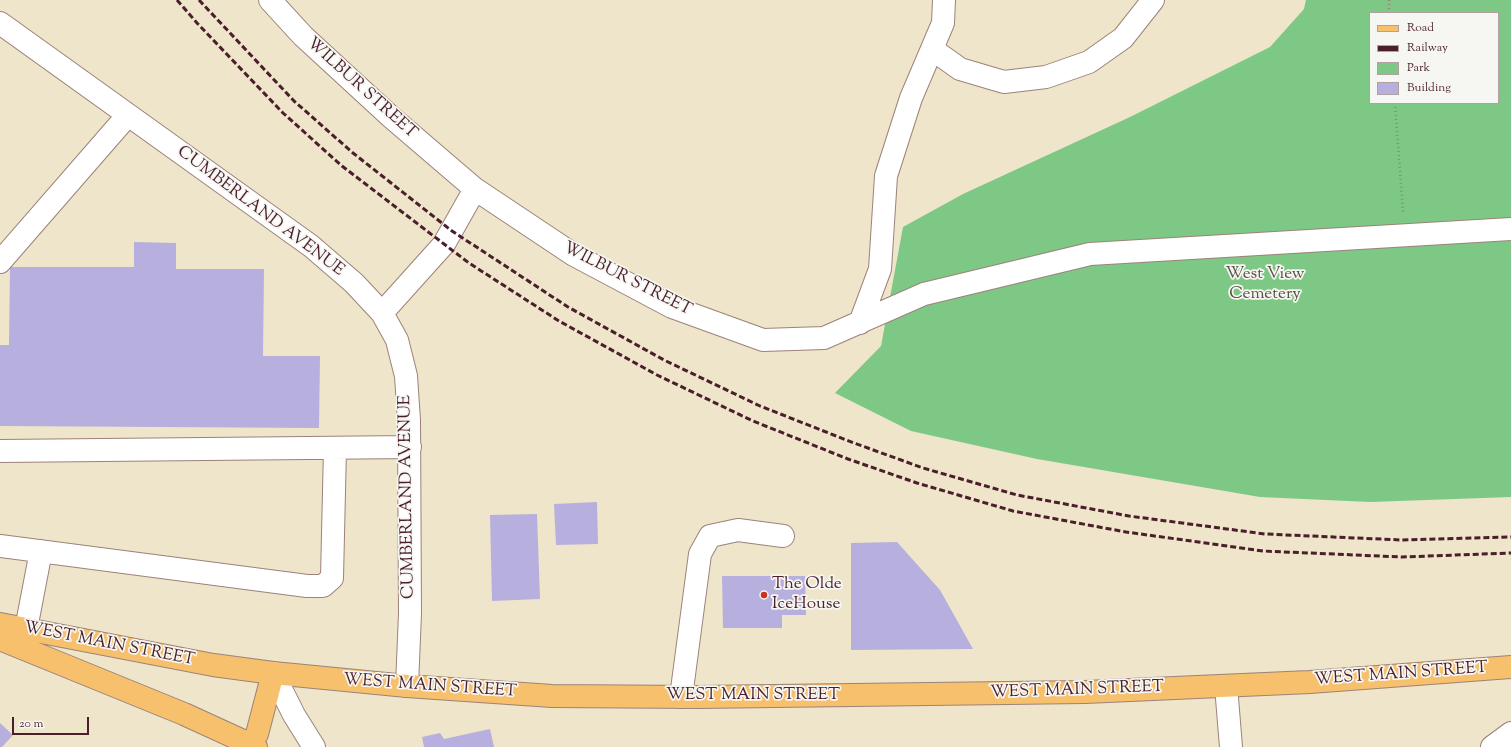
<!DOCTYPE html>
<style>
body{margin:0}
#map{position:relative;width:1511px;height:747px;overflow:hidden;background:#eee5ca;font-family:"Sorts Mill Goudy",serif}
canvas{display:block}
.legend{position:absolute;left:1369px;top:12px;width:130px;height:92px;box-sizing:border-box;background:#f6f6f2;border:1px solid #b1a0a2;margin:0;padding:5px 7px;list-style:none;font-size:12px;color:#4a1f2b}
.legend li{display:flex;align-items:center;gap:8px;height:20px}
.legend b{width:20px;border:1px solid #b1a0a2}
.scale{position:absolute;left:12px;top:717px;width:77px;height:18px;box-sizing:border-box;border:2px solid #4a1f2b;border-top:0;padding-left:5px;font-size:12px;line-height:14px;white-space:nowrap;color:#4a1f2b;-webkit-text-stroke:3px #f6f6f2;paint-order:stroke}
</style>
<div id="map">
<canvas width="1511" height="747"></canvas>
<ul class="legend">
<li><b style="height:5px;background:#f7c06c"></b>Road</li>
<li><b style="height:5px;background:#4a1f2b"></b>Railway</li>
<li><b style="height:11px;background:#7ec885"></b>Park</li>
<li><b style="height:11px;background:#b7b0de"></b>Building</li>
</ul>
<div class="scale">20 m</div>
</div>
<script>
const g = document.querySelector('canvas').getContext('2d');
g.lineJoin = 'round';
function paint(path, color) {
  g.fillStyle = color;
  g.fill(path, 'evenodd');
}
function shape(rows) {
  const path = new Path2D();
  for (const r of rows) {
    path.moveTo(r[0], r[1]);
    for (let i = 2; i < r.length; i += 2) path.lineTo(r[i], r[i + 1]);
  }
  return path;
}
function stroke(path, color, width, dash) {
  g.strokeStyle = color;
  g.lineWidth = width;
  g.lineCap = dash ? 'butt' : 'round';
  g.setLineDash(dash || []);
  g.stroke(path);
}
function label(font, color, halo, rows, align = 'center') {
  g.font = font + ' "Sorts Mill Goudy",serif';
  g.lineWidth = 3.5;
  g.setLineDash([]);
  g.textBaseline = 'middle';
  g.strokeStyle = halo;
  g.fillStyle = color;
  for (const [text, x, y, turn = 0] of rows) {
    g.save();
    g.translate(x, y);
    g.rotate((+turn || 0) * Math.PI / 180);
    g.textAlign = isNaN(turn) ? turn : align;
    if (halo) g.strokeText(text, 0, 0);
    g.fillText(text, 0, 0);
    g.restore();
  }
}
paint(shape([
 [1306,0,1511,0,1511,497,1370,502,1260,497,1037,459,911,431,835,393,881,346,903,227,963,194,1130,117,1270,47,1304,9],
 [1370,13,1498,13,1498,103,1370,103]
]), '#7ec885');
paint(shape([
 [134,242,176,243,176,269,264,269,263,356,320,356,319,428,0,426,0,345,9,345,10,267,134,267],
 [597,502,598,544,556,545,554,504],
 [537,514,540,599,492,601,490,515],
 [897,542,940,590,973,649,851,650,851,543],
 [722,576,805,576,806,615,782,615,782,628,723,628],
 [0,723,13,735,2,747,0,747],
 [490,729,494,747,424,747,422,737,440,733,444,739]
]), '#b7b0de');
const minor = shape([
 [270,0,303,36,391,117,475,189,574,255,672,307,763,340,824,338,924,294,1090,254,1511,229],
 [0,23,311,246,354,283,382,313,397,340,406,376,409,420,410,613,407,686],
 [932,49,960,69,1004,82,1046,77,1089,62,1123,38,1153,0],
 [0,262,128,115],
 [382,313,444,244,475,189],
 [860,323,880,269,886,176,911,98,943,23,944,0],
 [0,451,410,447],
 [0,546,307,586,323,586,332,578,335,448],
 [26,629,41,551],
 [273,673,294,715,314,747],
 [1226,686,1231,747],
 [681,697,700,554,710,536,738,530,783,536],
 [1492,747,1511,733]
]);
const major = shape([
 [0,624,213,665,273,673,407,686,552,696,698,697,1085,692,1310,682,1511,667],
 [0,639,184,714,256,747],
 [248,747,257,734,273,673]
]);
stroke(minor, '#9c827a', 24);
stroke(major, '#9c827a', 24);
stroke(shape([
 [1389,0,1389,13],
 [1395,103,1403,212]
]), '#9c827a', 2.5, [1, 3]);
stroke(minor, '#fff', 22);
stroke(major, '#f7c06c', 22);
stroke(shape([
 [177,0,197,23,283,113,342,166,444,244,469,263,559,321,657,375,753,421,848,459,917,483,1013,511,1126,532,1263,551,1402,557,1511,553],
 [199,0,294,101,353,153,452,231,568,307,664,360,760,406,854,443,923,468,1017,495,1129,516,1265,534,1402,540,1511,537]
]), '#4a1f2b', 3, [6, 3]);
for (const [x, y, r, color] of [
 [764,595,4,"#c8321e"]
]) {
  const dot = new Path2D();
  dot.arc(x, y, r, 0, 2 * Math.PI);
  g.fillStyle = color;
  g.fill(dot);
  stroke(dot, '#f6f6f2', 1.5);
}
label('17px', '#4a1f2b', '#f6f6f2', [
 ["WILBUR STREET",361,89,42],
 ["CUMBERLAND AVENUE",260,212,37],
 ["WILBUR STREET",627,280,27],
 ["CUMBERLAND AVENUE",408,497,-91],
 ["WEST MAIN STREET",109,645,11],
 ["WEST MAIN STREET",1401,675,-4],
 ["WEST MAIN STREET",430,687,4],
 ["WEST MAIN STREET",1077,691,-2],
 ["WEST MAIN STREET",753,696]
]);
label('17px', '#5a5246', '#f6f6f2', [
 ["West View",1265,275],
 ["Cemetery",1265,295]
]);
label('17px', '#4a1f2b', '#f6f6f2', [
 ["The Olde",772,585],
 ["IceHouse",772,605]
], 'left');
</script>
